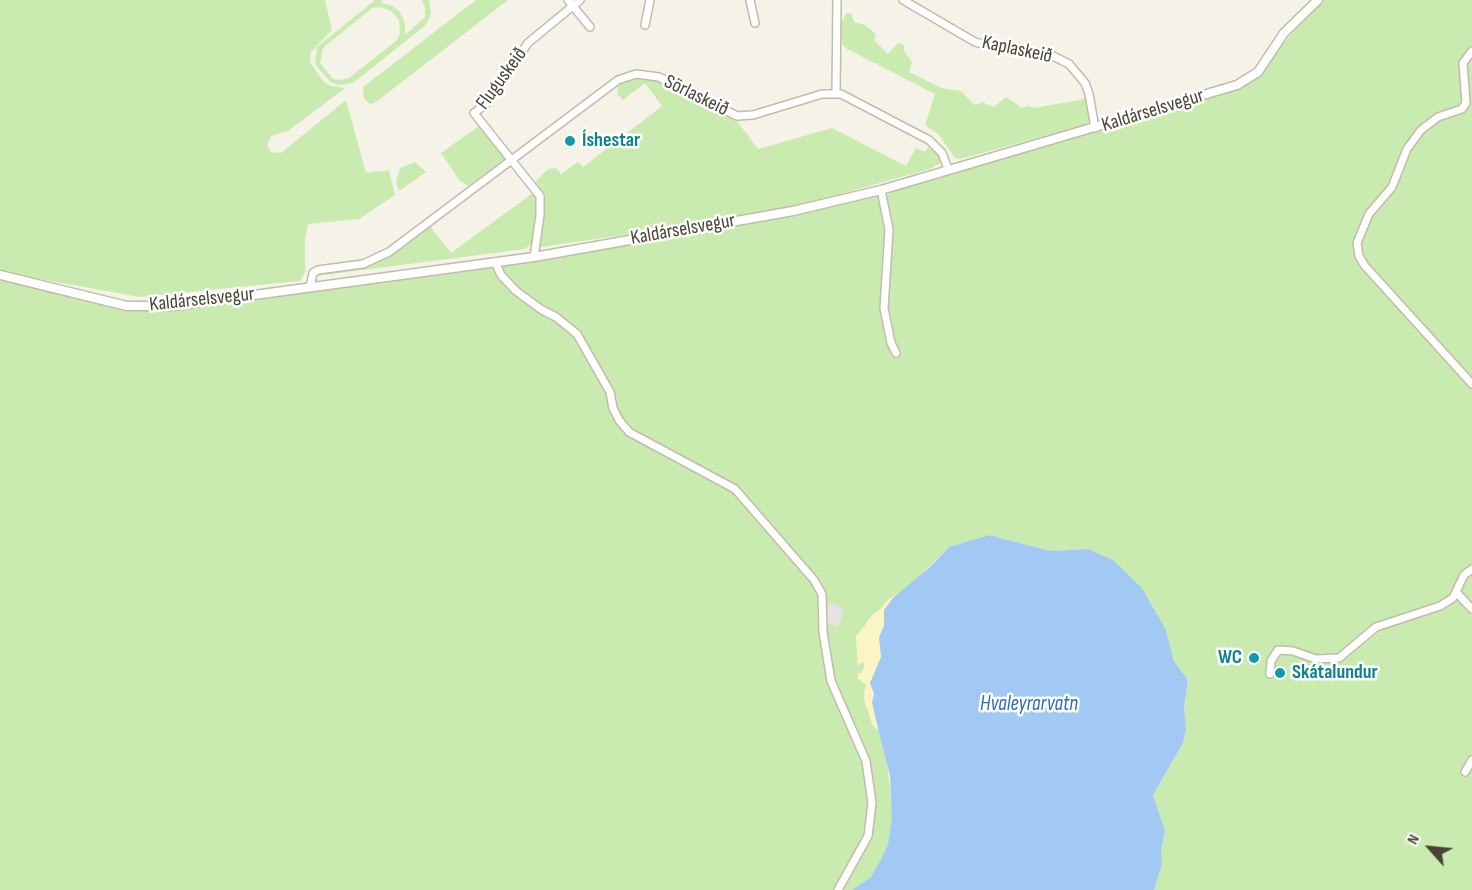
<!DOCTYPE html>
<meta charset="utf-8">
<style>
body{margin:0}
#map{position:relative;width:1472px;height:890px;overflow:hidden;background:#f5f3e8;font-family:"Sofia Sans Condensed",sans-serif}
canvas{display:block}
.north{position:absolute;left:1400px;top:818px;width:60px;height:60px;-webkit-text-stroke:4px #fff;paint-order:stroke;rotate:297deg;font-size:16px;font-weight:700;line-height:24px;text-align:center;color:#494436}
.north::after{content:'';display:block;margin:auto;width:21px;height:27px;background:#494436;clip-path:polygon(50% 0,100% 100%,50% 72%,0 100%)}
</style>
<div id="map">
<canvas width="1472" height="890"></canvas>
<div class="north">N</div>
</div>
<script>
const g = document.querySelector('canvas').getContext('2d');
g.lineJoin = 'round';
function paint(path, color) {
  g.fillStyle = color;
  g.fill(path, 'evenodd');
}
function shape(rows) {
  const path = new Path2D();
  for (const r of rows) {
    path.moveTo(r[0], r[1]);
    for (let i = 2; i < r.length; i += 2) path.lineTo(r[i], r[i + 1]);
  }
  return path;
}
function stroke(path, color, width, dash) {
  g.strokeStyle = color;
  g.lineWidth = width;
  g.lineCap = dash ? 'butt' : 'round';
  g.setLineDash(dash || []);
  g.stroke(path);
}
function label(font, color, halo, rows, align = 'center') {
  g.font = font + ' "Sofia Sans Condensed",sans-serif';
  g.lineWidth = 5;
  g.setLineDash([]);
  g.textBaseline = 'middle';
  g.strokeStyle = halo;
  g.fillStyle = color;
  for (const [text, x, y, turn = 0] of rows) {
    g.save();
    g.translate(x, y);
    g.rotate((+turn || 0) * Math.PI / 180);
    g.textAlign = isNaN(turn) ? turn : align;
    if (halo) g.strokeText(text, 0, 0);
    g.fillText(text, 0, 0);
    g.restore();
  }
}
paint(shape([
 [0,0,325,0,332,30,311,52,310,62,323,81,331,86,345,88,288,131,271,136,267,145,271,152,281,153,346,100,366,173,389,170,395,195,359,219,308,224,305,241,305,272,300,281,140,297,0,272],
 [375,0,383,0,381,3,393,6,400,12,405,23,405,35,425,17,425,8,422,0,429,0,431,14,425,26,353,83,339,85,330,82,315,64,317,47],
 [380,7,391,11,399,20,400,33,397,40,349,78,340,80,333,79,320,63,323,48,372,8],
 [476,0,508,0,376,102,370,104,364,99,363,87],
 [1322,0,1472,0,1472,890,1154,890,1162,864,1161,851,1165,831,1153,795,1183,743,1186,729,1184,707,1188,680,1174,661,1166,630,1142,588,1113,560,1088,549,1051,551,989,535,949,547,909,586,884,603,883,608,872,615,856,638,858,665,863,662,865,665,859,679,866,684,864,693,869,713,873,726,879,731,886,755,893,814,888,844,880,861,871,877,852,890,0,890,0,279,136,303,185,300,491,262,505,267,504,265,878,194,881,202,897,186,1248,83],
 [847,13,851,13,854,22,865,25,876,34,874,40,888,54,898,43,904,45,904,51,912,62,909,72,941,88,961,91,975,105,982,102,994,107,1006,97,1022,108,1028,106,1034,108,1080,100,1088,96,1090,120,1085,125,960,159,955,158,939,135,925,125,935,94,847,49,843,45,840,34,841,23],
 [638,77,651,77,731,113,758,149,832,128,906,166,916,148,925,152,928,147,941,157,942,162,930,169,808,203,693,225,541,247,537,244,541,193,536,181,548,169,556,168,561,174,578,162,583,167,662,106,645,83,623,100,617,94,618,87,622,82],
 [479,126,485,127,506,158,468,186,460,181,441,153],
 [415,162,426,172,399,191,396,181,400,168],
 [534,192,538,205,532,243,525,249,316,276,315,274,367,261,429,225,451,253]
]), '#c9ebaf');
paint(shape([
 [890,598,893,598,884,610,884,626,879,637,881,657,870,683,879,731,873,726,864,700,866,684,857,678,859,673,863,673,865,665,863,662,858,665,856,636]
]), '#faf5c3');
paint(shape([
 [835,604,844,610,838,627,823,620,824,605]
]), '#e6e4e0');
paint(shape([
 [989,535,1051,551,1088,549,1113,560,1142,588,1166,630,1174,661,1188,680,1184,707,1186,729,1183,743,1153,795,1165,831,1161,851,1162,864,1154,890,852,890,871,877,880,861,888,844,892,818,890,776,874,712,872,702,874,694,870,683,881,657,879,637,884,626,884,610,893,598,931,566,949,547]
]), '#a2c9f4');
const minor = shape([
 [568,0,590,27],
 [750,0,755,23],
 [903,0,975,42,1001,49,1047,53,1069,64,1085,83,1089,94,1095,128],
 [645,25,650,0],
 [1472,51,1463,63,1466,103,1462,109,1438,117,1421,130,1407,149,1392,187,1369,214,1357,243,1359,256,1365,266,1472,384],
 [836,93,837,0],
 [881,190,889,229,884,308,891,343,896,353],
 [534,257,540,215,540,196,474,113,487,103,528,43,580,0],
 [495,262,501,275,516,291,542,310,556,317,577,334,610,392,613,408,619,420,629,432,735,489,814,580,822,594,823,632,831,681,866,761,872,803,868,836,838,890],
 [310,287,313,273,318,270,363,264,389,252,618,80,636,74,659,77,737,116,753,115,822,94,841,94,929,140,942,153,948,169],
 [1457,593,1472,609],
 [1270,674,1271,661,1278,650,1293,651,1316,659,1339,658,1376,627,1440,606,1453,598,1464,575,1472,569],
 [1465,772,1472,760]
]);
const tertiary = shape([
 [0,275,127,306,173,306,534,257,793,211,881,190,1237,85,1258,72,1284,33,1318,0]
]);
stroke(minor, '#c1bcaa', 10);
stroke(tertiary, '#c1bcaa', 11);
stroke(minor, '#fff', 7);
stroke(tertiary, '#fff', 8);
for (const [x, y, r, color] of [
 [570,141,6,"#0f9aa8"],
 [1254,658,6,"#0f9aa8"],
 [1280,673,6,"#0f9aa8"]
]) {
  const dot = new Path2D();
  dot.arc(x, y, r, 0, 2 * Math.PI);
  g.fillStyle = color;
  g.fill(dot);
  stroke(dot, '#fff', 2);
}
label('20px', '#494436', '#fff', [
 ["Kaplaskeið",1017,50,12],
 ["Fluguskeið",502,79,-54],
 ["Sörlaskeið",696,96,26],
 ["Kaldárselsvegur",1153,111,-17],
 ["Kaldárselsvegur",683,230,-10],
 ["Kaldárselsvegur",202,300,-6]
]);
label('bold 20px', '#0d838f', '#fff', [
 ["Íshestar",582,141],
 ["WC",1242,658,"right"],
 ["Skátalundur",1292,673]
], 'left');
label('italic 21px', '#2a6dbb', '#fff', [
 ["Hvaleyrarvatn",1029,705]
]);
</script>
